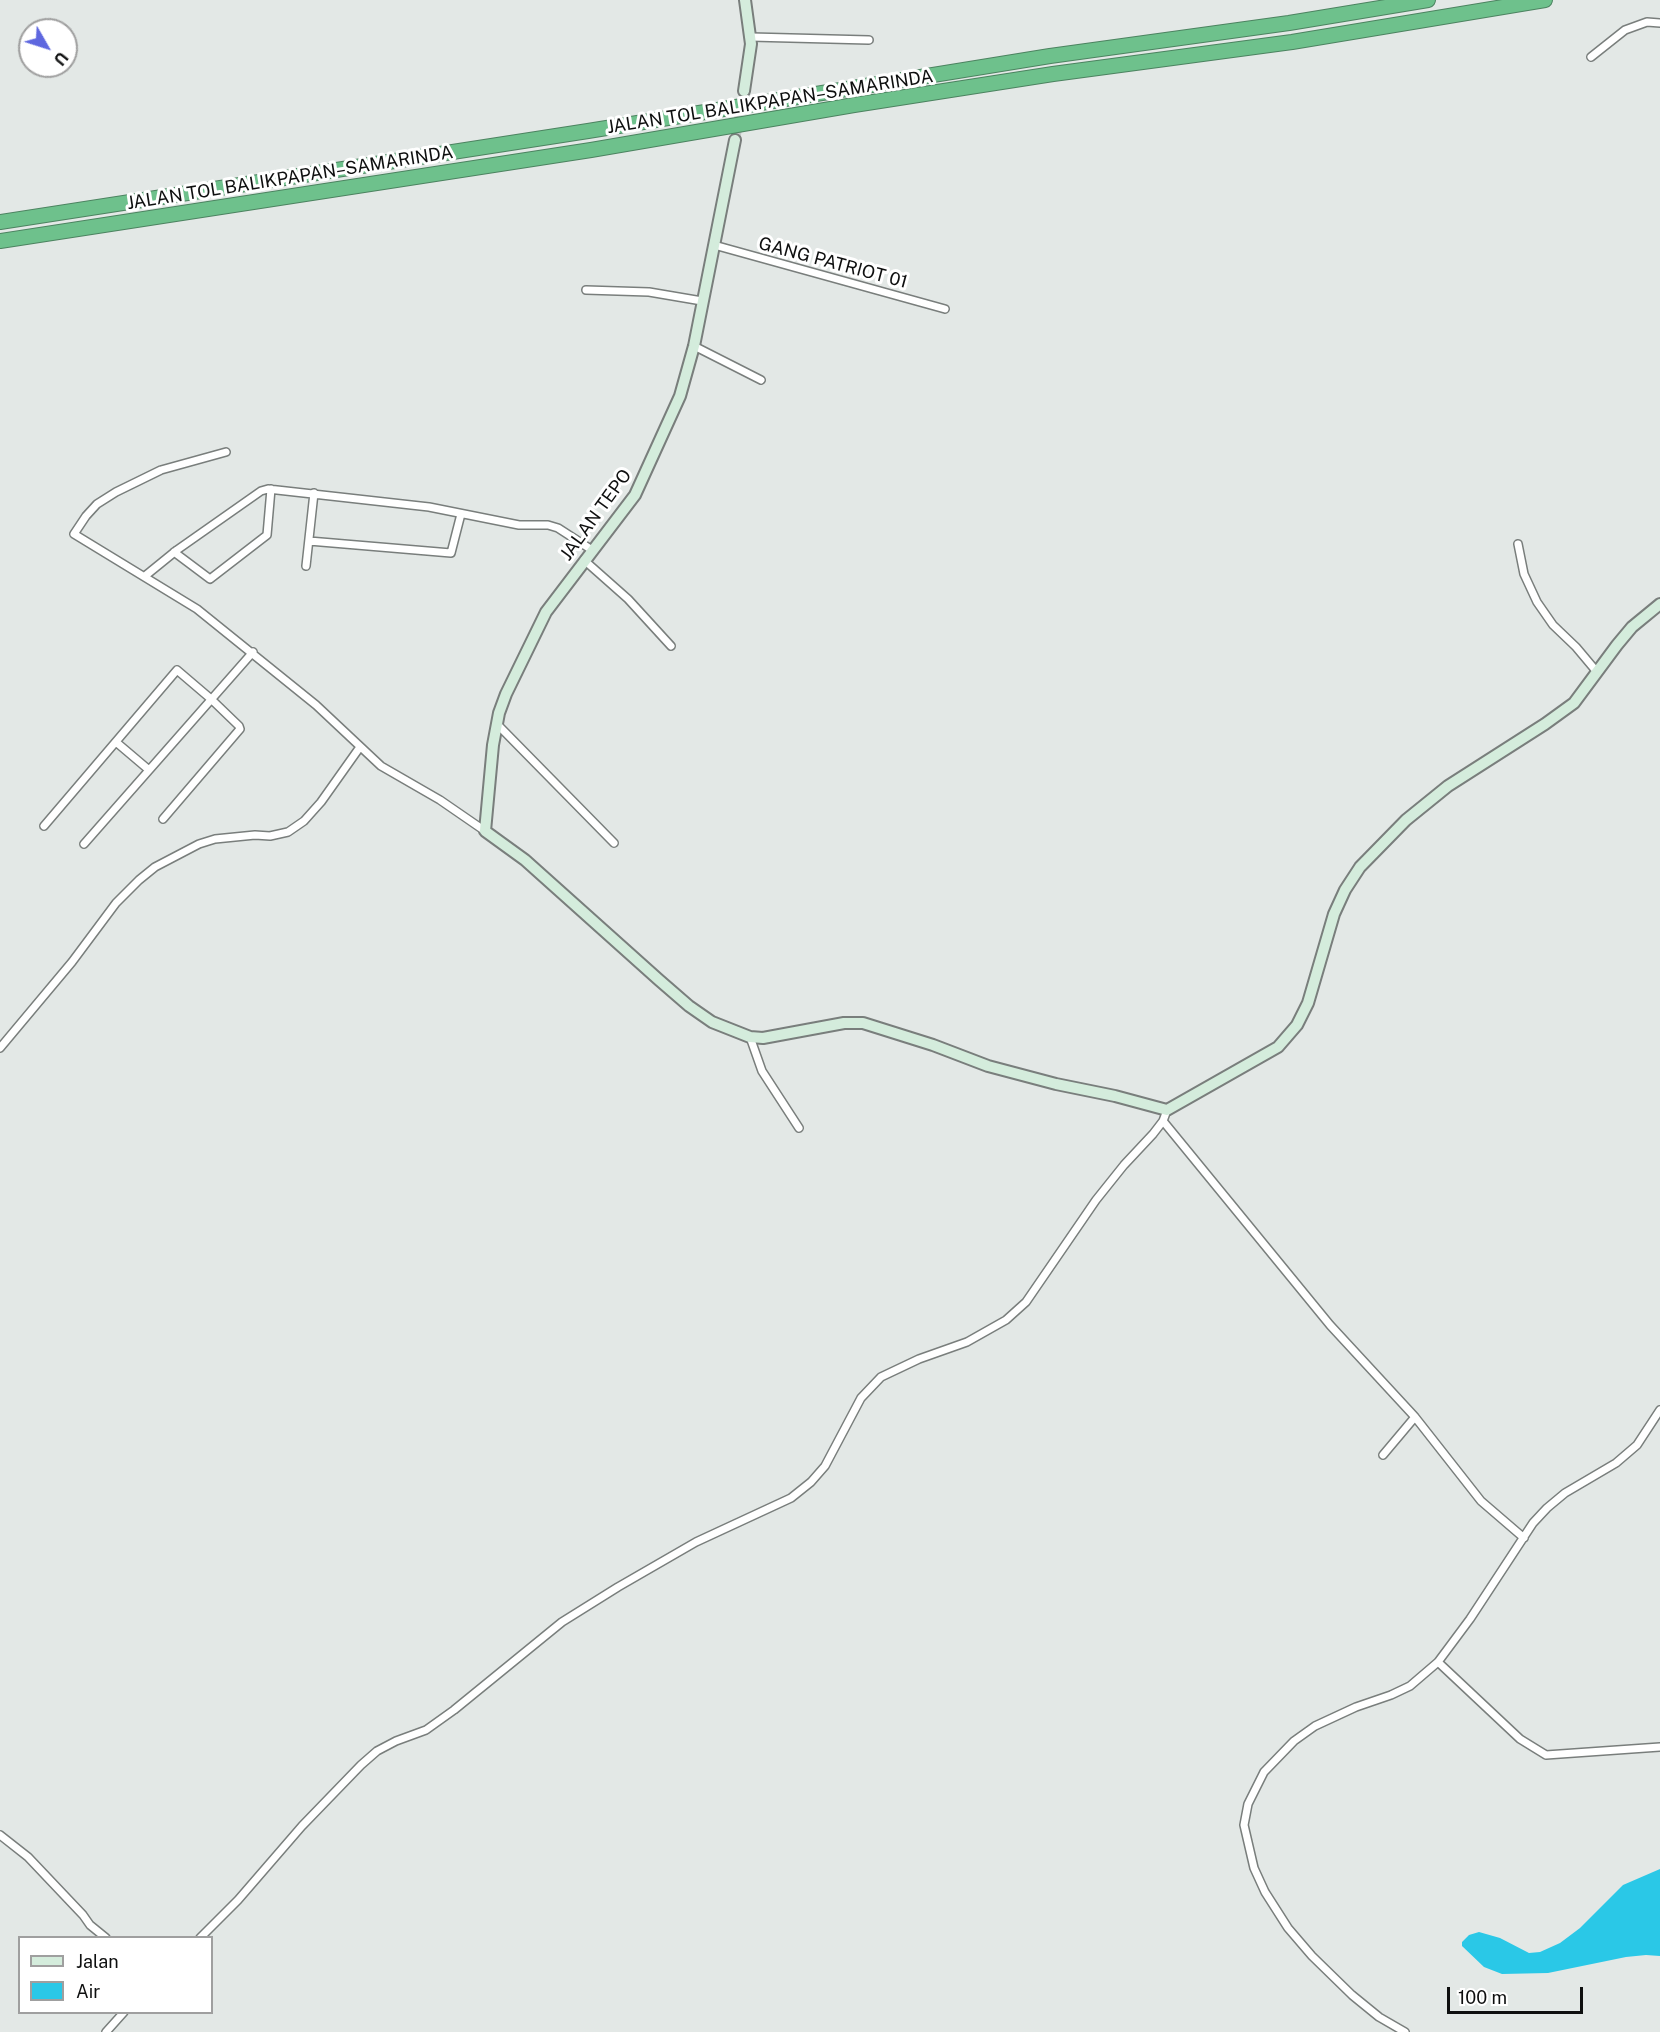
<!DOCTYPE html>
<meta charset="utf-8">
<style>
body{margin:0}
#map{position:relative;width:1660px;height:2032px;overflow:hidden;background:#e3e8e6;font-family:"Public Sans",sans-serif}
canvas{display:block}
.legend{position:absolute;left:18px;top:1936px;width:195px;height:78px;box-sizing:border-box;background:#fff;border:2px solid #9f9f9f;margin:0;padding:8px 10px;list-style:none;font-size:18px;color:#0e0f0f}
.legend li{display:flex;align-items:center;gap:12px;height:30px}
.legend b{width:30px;border:2px solid #9f9f9f}
.north{position:absolute;left:18px;top:18px;width:60px;height:60px;box-sizing:border-box;background:#fff;border:2px solid #9f9f9f;border-radius:50%;rotate:129deg;font-size:16px;font-weight:700;line-height:24px;text-align:center;color:#0e0f0f}
.north::after{content:'';display:block;margin:auto;width:21px;height:27px;background:#5e67df;clip-path:polygon(50% 0,100% 100%,50% 72%,0 100%)}
.scale{position:absolute;left:1447px;top:1987px;width:136px;height:27px;box-sizing:border-box;border:3px solid #0e0f0f;border-top:0;padding-left:8px;font-size:18px;line-height:21px;white-space:nowrap;color:#0e0f0f;-webkit-text-stroke:4px #fff;paint-order:stroke}
</style>
<div id="map">
<canvas width="1660" height="2032"></canvas>
<ul class="legend">
<li><b style="height:8px;background:#d4ecdc"></b>Jalan</li>
<li><b style="height:16px;background:#2ac8e7"></b>Air</li>
</ul>
<div class="north">U</div>
<div class="scale">100 m</div>
</div>
<script>
const g = document.querySelector('canvas').getContext('2d');
g.lineJoin = 'round';
function paint(path, color) {
  g.fillStyle = color;
  g.fill(path, 'evenodd');
}
function shape(rows) {
  const path = new Path2D();
  for (const r of rows) {
    path.moveTo(r[0], r[1]);
    for (let i = 2; i < r.length; i += 2) path.lineTo(r[i], r[i + 1]);
  }
  return path;
}
function stroke(path, color, width, dash) {
  g.strokeStyle = color;
  g.lineWidth = width;
  g.lineCap = dash ? 'butt' : 'round';
  g.setLineDash(dash || []);
  g.stroke(path);
}
function label(font, color, halo, rows, align = 'center') {
  g.font = font + ' "Public Sans",sans-serif';
  g.lineWidth = 6;
  g.setLineDash([]);
  g.textBaseline = 'middle';
  g.strokeStyle = halo;
  g.fillStyle = color;
  for (const [text, x, y, turn = 0] of rows) {
    g.save();
    g.translate(x, y);
    g.rotate((+turn || 0) * Math.PI / 180);
    g.textAlign = isNaN(turn) ? turn : align;
    if (halo) g.strokeText(text, 0, 0);
    g.fillText(text, 0, 0);
    g.restore();
  }
}
paint(shape([
 [1660,1869,1660,1956,1646,1955,1626,1957,1548,1973,1502,1974,1484,1967,1462,1946,1462,1942,1469,1935,1479,1932,1500,1938,1529,1953,1540,1952,1560,1943,1580,1928,1623,1885]
]), '#2ac8e7');
stroke(shape([
 [735,140,744,91]
]), '#c3c7c6', 10, [10, 5]);
const street = shape([
 [751,37,869,40],
 [1591,57,1625,30,1647,22,1660,23],
 [714,245,945,309],
 [586,290,649,292,702,301],
 [694,346,761,380],
 [226,452,161,470,116,492,97,504,86,516,74,534,197,609,316,705,381,766,440,800,485,831],
 [309,541,451,553,461,514],
 [1518,544,1524,574,1537,602,1553,625,1576,647,1597,672],
 [174,552,210,579,267,535,271,489],
 [584,560,628,599,671,646],
 [306,566,314,493],
 [145,576,177,550,261,491,268,489,429,507,519,525,548,525,558,528,592,550],
 [497,724,614,843],
 [116,742,149,770],
 [44,826,177,670,211,699,239,726,240,729,163,819],
 [84,844,253,652],
 [750,1037,762,1071,799,1128],
 [0,1048,72,962,116,903,139,880,155,867,199,844,215,839,255,835,270,836,288,832,304,821,321,802,360,747],
 [1163,1121,1330,1325,1415,1417,1481,1501,1524,1538],
 [1383,1455,1415,1417],
 [1438,1662,1520,1739,1546,1755,1660,1747],
 [0,1835,28,1857,83,1915,90,1925,106,1938],
 [200,1938,238,1900,302,1826,361,1765,377,1751,396,1741,426,1730,454,1710,562,1622,618,1587,696,1542,791,1498,811,1482,825,1466,861,1398,881,1377,919,1359,967,1342,1006,1320,1026,1302,1096,1200,1124,1165,1153,1134,1163,1121,1167,1110],
 [106,2032,124,2012],
 [1405,2032,1379,2017,1352,1995,1312,1956,1288,1928,1265,1892,1254,1868,1244,1825,1248,1804,1264,1772,1294,1741,1315,1726,1356,1707,1391,1695,1410,1686,1438,1662,1470,1619,1533,1523,1547,1508,1565,1493,1616,1463,1637,1445,1660,1410]
]);
const secondary = shape([
 [744,91,751,44,745,0],
 [735,140,694,346,680,396,635,495,546,612,506,694,499,713,493,745,485,831,525,860,659,980,689,1006,712,1022,750,1037,763,1038,844,1023,863,1023,933,1045,988,1066,1056,1084,1115,1096,1167,1110,1278,1047,1297,1025,1308,1003,1334,914,1345,890,1360,867,1406,820,1448,786,1545,724,1574,703,1617,645,1632,627,1660,604]
]);
const highway = shape([
 [0,222,588,131,1050,56,1289,23,1428,0],
 [0,241,591,150,854,105,1053,74,1292,42,1545,0]
]);
stroke(street, '#797e7c', 10);
stroke(secondary, '#797e7c', 14);
stroke(highway, '#4c8360', 16);
stroke(street, '#fff', 7);
stroke(secondary, '#d4ecdc', 10);
stroke(highway, '#6ec18c', 14);
label('18px', '#0e0f0f', '#fff', [
 ["JALAN TOL BALIKPAPAN–SAMARINDA",770,102,-9],
 ["JALAN TOL BALIKPAPAN–SAMARINDA",290,178,-9],
 ["GANG PATRIOT 01",833,263,15],
 ["JALAN TEPO",596,515,-54]
]);
</script>
